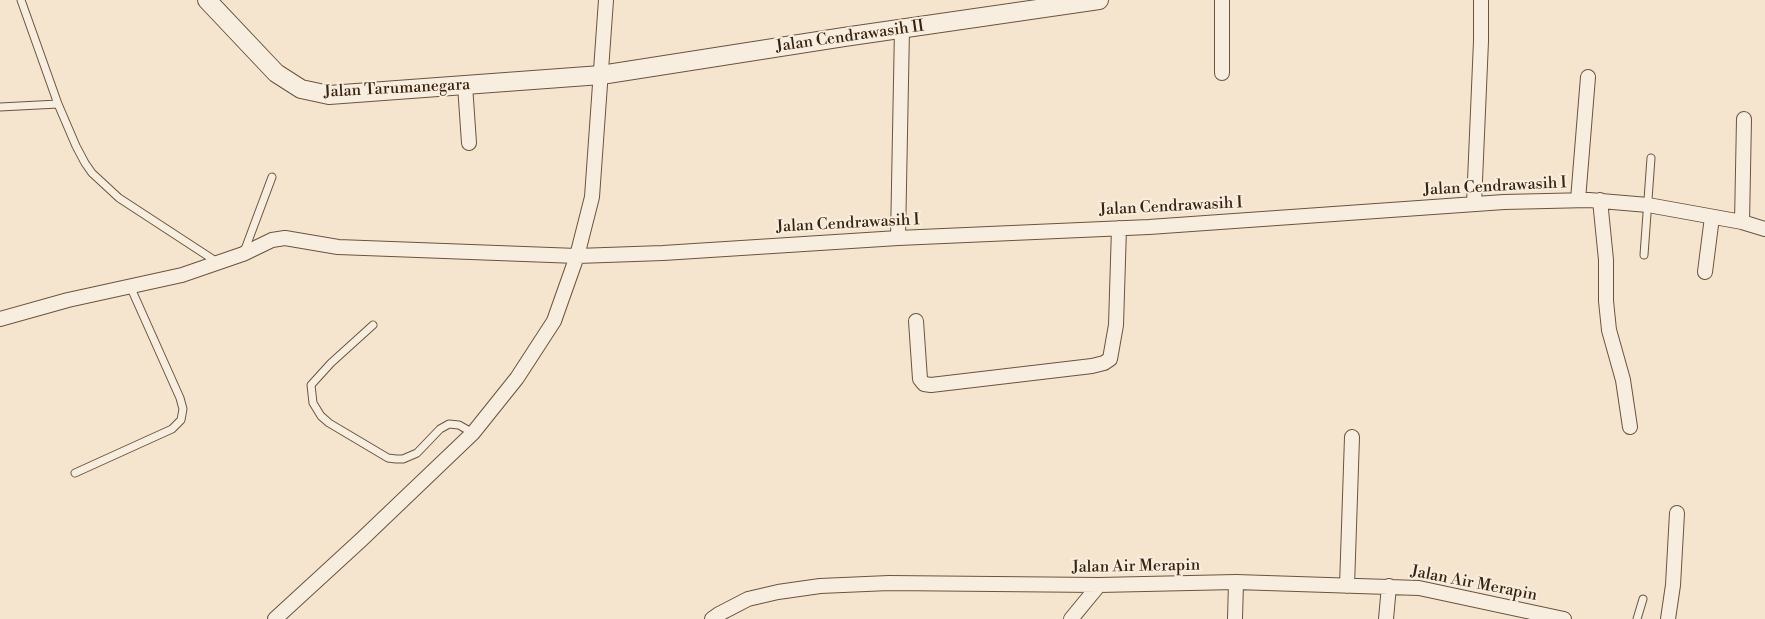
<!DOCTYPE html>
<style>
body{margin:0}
canvas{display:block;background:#f5e5ce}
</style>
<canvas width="1765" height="619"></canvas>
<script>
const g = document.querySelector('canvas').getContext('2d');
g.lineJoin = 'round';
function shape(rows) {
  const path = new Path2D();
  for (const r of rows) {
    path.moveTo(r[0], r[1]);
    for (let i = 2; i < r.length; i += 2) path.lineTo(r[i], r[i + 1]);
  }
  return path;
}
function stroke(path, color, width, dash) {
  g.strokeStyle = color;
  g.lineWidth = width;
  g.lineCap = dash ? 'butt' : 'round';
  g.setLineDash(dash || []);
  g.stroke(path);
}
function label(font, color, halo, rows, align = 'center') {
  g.font = font + ' "Libre Bodoni",serif';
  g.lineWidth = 4;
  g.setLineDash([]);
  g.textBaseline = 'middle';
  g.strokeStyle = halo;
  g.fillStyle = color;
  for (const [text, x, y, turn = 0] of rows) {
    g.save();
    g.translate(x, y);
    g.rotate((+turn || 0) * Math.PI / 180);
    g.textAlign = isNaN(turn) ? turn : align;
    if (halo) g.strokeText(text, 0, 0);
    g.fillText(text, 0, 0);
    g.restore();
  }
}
const service = shape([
 [21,0,58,104,76,146,85,163,92,173,119,198,217,262],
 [0,107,58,104],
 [244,252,272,177],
 [1644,255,1651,158],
 [373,325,331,363,311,385,313,403,321,416,329,423,388,458,396,459,403,459,417,453,440,429,449,424,459,425,473,433],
 [75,473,172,429,181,420,183,409,180,398,130,286],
 [1637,619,1643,599]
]);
const minor = shape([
 [1222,73,1222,0],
 [465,85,469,143],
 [1578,200,1588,77],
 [1600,200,1606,260,1606,301,1609,330,1623,380,1630,427],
 [1474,204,1481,41,1481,0],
 [1742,222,1744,119],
 [898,238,902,29],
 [1705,272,1712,217],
 [0,319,68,300,182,275,243,254,272,240,285,238,338,247,577,256,663,253,898,238,1149,227,1504,202,1589,200,1648,205,1742,222,1765,229],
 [916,321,920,379,924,384,931,385,1092,366,1104,363,1110,359,1116,325,1119,228],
 [1347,586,1352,437],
 [275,619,361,540,473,433,517,378,554,321,577,256,592,197,606,0],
 [712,619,719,614,748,599,778,592,820,586,889,583,1099,585,1236,582,1419,588,1564,619],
 [1071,619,1099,585],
 [1235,619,1236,582],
 [1386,619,1389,586],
 [1668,619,1673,585,1677,513]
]);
const tertiary = shape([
 [207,0,276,73,301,89,329,95,601,75,844,37,1099,0]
]);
stroke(service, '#69543f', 9);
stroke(minor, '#69543f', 16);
stroke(tertiary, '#69543f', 20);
stroke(service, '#f8eedf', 7);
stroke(minor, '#f8eedf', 14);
stroke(tertiary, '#f8eedf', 18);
label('16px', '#3a240f', '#f8eedf', [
 ["Jalan Cendrawasih II",850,37,-8],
 ["Jalan Tarumanegara",397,89,-3],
 ["Jalan Cendrawasih I",1495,187,-3],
 ["Jalan Cendrawasih I",1171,207,-3],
 ["Jalan Cendrawasih I",848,224,-3],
 ["Jalan Air Merapin",1136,567,-1],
 ["Jalan Air Merapin",1474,584,11]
]);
</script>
